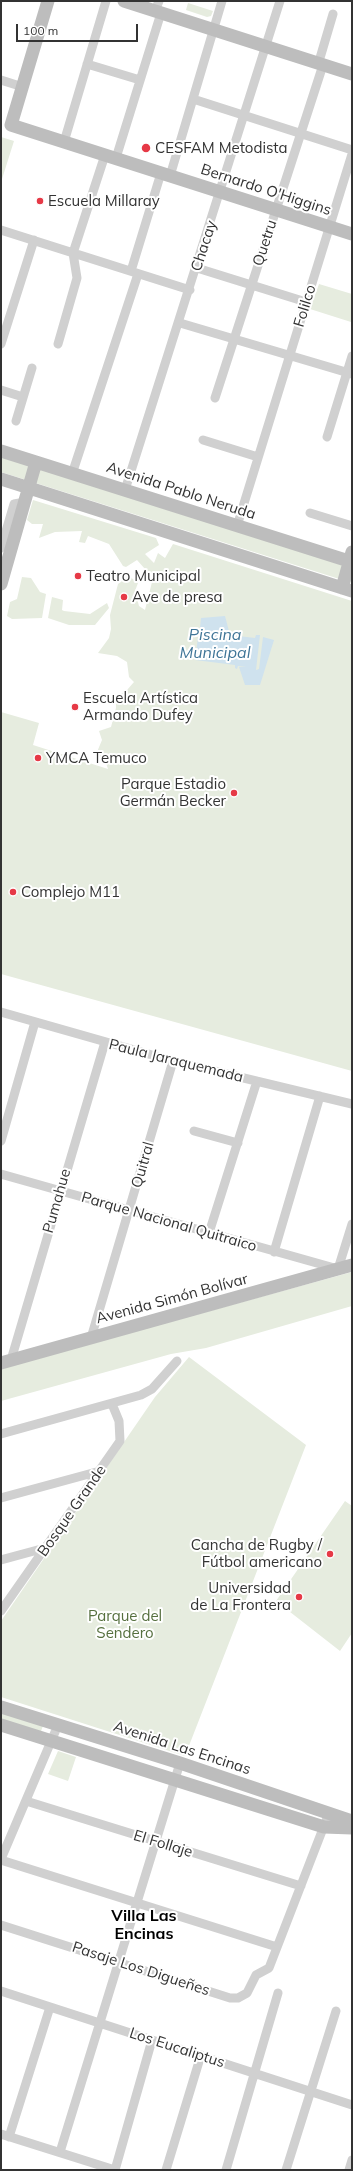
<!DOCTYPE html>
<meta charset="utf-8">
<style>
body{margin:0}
#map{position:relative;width:353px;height:2171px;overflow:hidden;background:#fff;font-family:Mulish,sans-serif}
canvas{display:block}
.frame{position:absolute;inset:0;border:2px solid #333;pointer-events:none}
.scale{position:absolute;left:16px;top:24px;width:122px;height:18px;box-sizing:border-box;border:2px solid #333;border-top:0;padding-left:5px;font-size:12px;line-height:14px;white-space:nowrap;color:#333;-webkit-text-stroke:3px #fff;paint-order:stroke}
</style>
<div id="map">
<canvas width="353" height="2171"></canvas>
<div class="frame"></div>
<div class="scale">100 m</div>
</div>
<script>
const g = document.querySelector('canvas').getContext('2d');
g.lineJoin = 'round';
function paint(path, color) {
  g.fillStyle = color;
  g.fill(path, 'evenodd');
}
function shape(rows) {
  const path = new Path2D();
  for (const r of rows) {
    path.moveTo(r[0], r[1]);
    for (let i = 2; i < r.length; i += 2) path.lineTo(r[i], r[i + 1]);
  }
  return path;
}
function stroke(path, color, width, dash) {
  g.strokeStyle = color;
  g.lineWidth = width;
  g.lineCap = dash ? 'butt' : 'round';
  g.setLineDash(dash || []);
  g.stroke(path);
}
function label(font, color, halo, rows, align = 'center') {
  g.font = font + ' Mulish,sans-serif';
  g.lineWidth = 4;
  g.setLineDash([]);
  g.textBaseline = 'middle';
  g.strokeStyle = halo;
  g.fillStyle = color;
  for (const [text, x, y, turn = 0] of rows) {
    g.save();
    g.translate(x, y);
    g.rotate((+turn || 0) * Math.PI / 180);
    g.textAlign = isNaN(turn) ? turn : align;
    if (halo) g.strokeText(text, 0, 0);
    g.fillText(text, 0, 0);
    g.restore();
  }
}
paint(shape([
 [188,3,213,11,211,16,207,17,186,10],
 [1,137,14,141,2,179,1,179],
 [319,284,352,294,351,322,310,309],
 [1,454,352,566,352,583,1,472],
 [33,500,156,538,159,545,145,554,154,563,158,553,165,558,173,544,352,601,352,1071,1,974,1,712,39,723,33,745,108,769,106,763,100,759,97,752,102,740,99,731,111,727,116,708,116,697,127,690,134,682,129,677,127,662,117,656,98,653,109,638,111,629,110,615,118,584,129,576,138,583,135,591,139,606,145,610,153,578,137,560,126,567,123,566,109,544,88,536,85,543,79,542,82,531,55,532,39,538,43,524,32,524,27,520],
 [22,577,31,578,40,592,46,594,42,618,12,619,7,616,10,602,17,599],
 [52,597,63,600,62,610,64,611,90,614,107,603,109,608,95,625,69,625,48,618],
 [352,1272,352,1306,206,1348,171,1354,1,1401,1,1368],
 [189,1357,306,1445,185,1756,1,1697,1,1621,155,1397],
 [345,1501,352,1506,352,1633,340,1651,276,1601],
 [1,1709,44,1723,40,1734,1,1722],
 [58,1751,76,1757,68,1781,48,1774]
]), '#e6ecdf');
paint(shape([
 [225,616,230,635,255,638,256,635,260,635,256,670,259,669,263,637,274,640,260,685,245,685,239,667,246,667,238,666,237,669,235,668,235,665,195,660,199,630,203,630,204,628,200,628,201,618]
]), '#cfe2ee');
stroke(shape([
 [157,6,159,1],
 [320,58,333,14],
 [87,64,140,80],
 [1,80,23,87],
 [193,99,352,150],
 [64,142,106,1],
 [116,158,161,13],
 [170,176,222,1],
 [1,230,190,290],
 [197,268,306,302],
 [131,271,161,173],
 [180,323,352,374],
 [1,344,34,240],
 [58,344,77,278,73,253,105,155],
 [1,390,23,397],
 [215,398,323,65],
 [16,421,32,368],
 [327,437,352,356],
 [203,440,258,457],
 [72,474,138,274],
 [125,490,280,1],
 [310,513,352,526],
 [237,526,352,154],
 [1,548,14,504,25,502],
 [1,1012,173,1061,352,1104],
 [194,1131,238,1143],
 [1,1141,35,1022],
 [1,1174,338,1269,352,1224],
 [209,1233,257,1081],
 [274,1252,320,1096],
 [91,1338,173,1061],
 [11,1360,105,1042],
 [1,1434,141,1395,152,1389,177,1361],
 [1,1498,100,1471],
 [1,1560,45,1548],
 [1,1611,120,1441,119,1421,112,1404],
 [26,1801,301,1886],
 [1,1859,58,1725],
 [1,1860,277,1947],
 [1,1925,230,1998,238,1998,247,1993,256,1975,269,1968,329,1813],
 [1,1991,352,2105],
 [1,2134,115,2170,152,2040],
 [9,2137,50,2007],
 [60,2152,180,1763],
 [166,2170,201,2055],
 [226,2170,278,1993],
 [286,2170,336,2011],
 [349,2170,352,2160]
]), '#d0d0d0', 9);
stroke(shape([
 [48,1,11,125,352,234],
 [124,1,352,74],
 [1,451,352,562],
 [1,479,352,591],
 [1,584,36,462],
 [342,588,352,552],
 [1,1363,352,1265],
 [1,1707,180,1763,352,1821],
 [1,1725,324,1827,352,1828]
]), '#bdbdbd', 13);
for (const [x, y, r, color] of [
 [146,148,5,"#e63946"],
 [40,201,4,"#e63946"],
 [78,576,4,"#e63946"],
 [124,597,4,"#e63946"],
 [75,707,4,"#e63946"],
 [38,758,4,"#e63946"],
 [234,793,4,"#e63946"],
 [13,892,4,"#e63946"],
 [330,1554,4,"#e63946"],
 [299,1597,4,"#e63946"]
]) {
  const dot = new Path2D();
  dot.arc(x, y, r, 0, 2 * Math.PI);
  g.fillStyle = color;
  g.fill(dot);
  stroke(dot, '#fff', 1.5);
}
label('15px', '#333', '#fff', [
 ["CESFAM Metodista",155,148],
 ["Escuela Millaray",48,201],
 ["Teatro Municipal",86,576],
 ["Ave de presa",132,597],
 ["Escuela Artística",83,698],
 ["Armando Dufey",83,715],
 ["YMCA Temuco",46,758],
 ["Parque Estadio",226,784,"right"],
 ["Germán Becker",226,801,"right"],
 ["Complejo M11",21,892],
 ["Cancha de Rugby /",322,1545,"right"],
 ["Fútbol americano",322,1562,"right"],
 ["Universidad",291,1588,"right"],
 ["de La Frontera",291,1605,"right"]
], 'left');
label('15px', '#333', '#fff', [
 ["Bernardo O'Higgins",266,190,18],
 ["Quetru",265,243,-72],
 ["Chacay",204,246,-72],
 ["Folilco",305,306,-73],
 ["Avenida Pablo Neruda",181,491,18],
 ["Paula Jaraquemada",176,1061,14],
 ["Quitral",143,1165,-74],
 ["Pumahue",57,1201,-74],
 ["Parque Nacional Quitraico",169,1222,16],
 ["Avenida Simón Bolívar",172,1299,-15],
 ["Bosque Grande",72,1511,-55],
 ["Avenida Las Encinas",182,1748,18],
 ["El Follaje",163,1844,17],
 ["Pasaje Los Digueñes",141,1969,18],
 ["Los Eucaliptus",177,2048,18]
]);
label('15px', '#56703f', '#fff', [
 ["Parque del",125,1616],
 ["Sendero",125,1633]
]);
label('italic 16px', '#3f7597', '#fff', [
 ["Piscina",215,635],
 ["Municipal",215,653]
]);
label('bold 16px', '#000', '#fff', [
 ["Villa Las",144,1916],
 ["Encinas",144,1934]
]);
</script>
